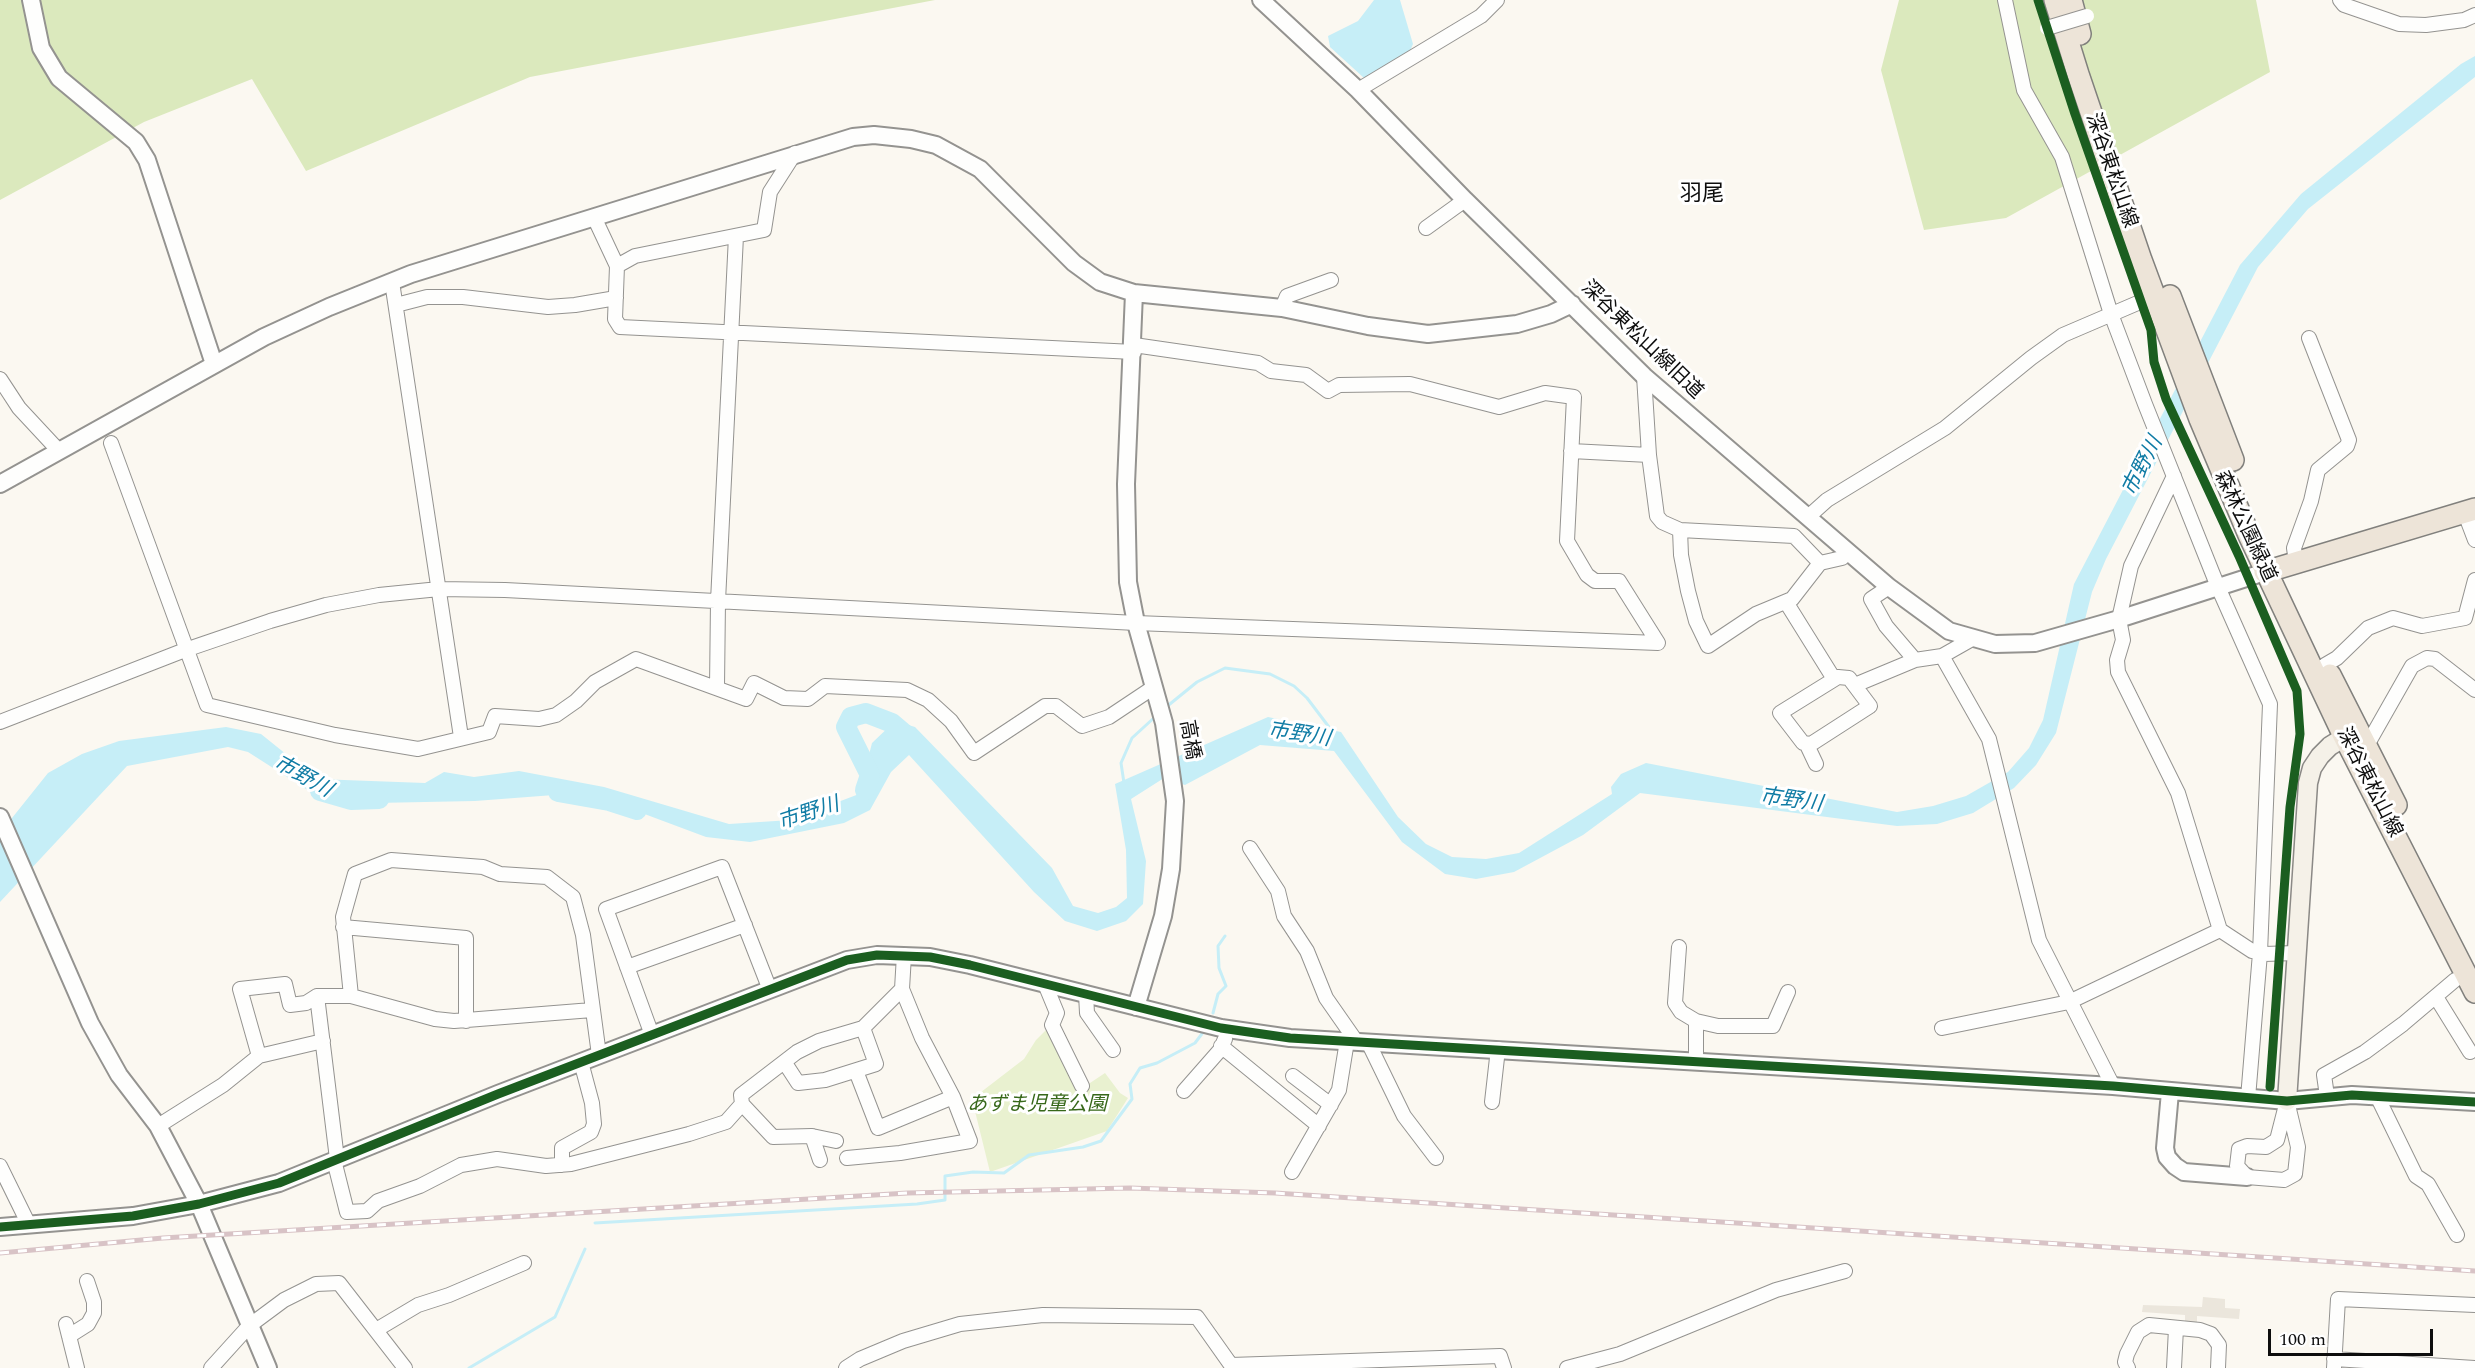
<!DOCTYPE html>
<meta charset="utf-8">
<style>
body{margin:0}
#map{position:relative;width:2475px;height:1368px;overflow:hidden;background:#fbf8f1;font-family:Spectral,serif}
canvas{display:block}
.scale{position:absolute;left:2268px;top:1329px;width:165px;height:27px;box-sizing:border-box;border:3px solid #0d0d0d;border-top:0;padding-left:8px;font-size:18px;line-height:21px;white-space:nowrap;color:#0d0d0d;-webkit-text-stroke:4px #fff;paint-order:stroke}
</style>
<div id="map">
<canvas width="2475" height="1368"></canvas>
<div class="scale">100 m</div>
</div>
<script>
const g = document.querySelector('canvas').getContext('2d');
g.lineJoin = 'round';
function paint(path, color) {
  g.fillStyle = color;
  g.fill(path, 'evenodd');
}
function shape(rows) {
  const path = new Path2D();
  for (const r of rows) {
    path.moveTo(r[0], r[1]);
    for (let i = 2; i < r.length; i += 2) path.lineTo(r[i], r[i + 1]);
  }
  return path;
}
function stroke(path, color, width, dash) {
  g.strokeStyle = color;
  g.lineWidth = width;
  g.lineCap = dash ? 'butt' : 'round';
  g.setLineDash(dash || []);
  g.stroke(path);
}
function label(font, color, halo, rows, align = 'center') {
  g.font = font + ' Spectral,"Noto Sans JP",serif';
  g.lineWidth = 6;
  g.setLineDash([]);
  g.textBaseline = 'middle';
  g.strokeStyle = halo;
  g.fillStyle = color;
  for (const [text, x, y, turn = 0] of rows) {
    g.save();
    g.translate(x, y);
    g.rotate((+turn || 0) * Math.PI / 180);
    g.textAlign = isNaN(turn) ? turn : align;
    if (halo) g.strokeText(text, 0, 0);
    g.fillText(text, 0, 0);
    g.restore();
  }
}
paint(shape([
 [1048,1028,1081,1089,1105,1073,1120,1093,1128,1098,1107,1131,990,1172,972,1099,1024,1059,1036,1040]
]), '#e9f1d0');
paint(shape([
 [0,0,935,0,530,77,306,171,252,79,144,122,0,200],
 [1899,0,2256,0,2270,72,2006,218,1924,230,1881,70]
]), '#dbe9bd');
paint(shape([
 [2203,1297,2225,1299,2225,1308,2240,1309,2239,1319,2197,1316,2197,1322,2185,1322,2185,1315,2142,1312,2143,1305,2202,1307]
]), '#ebe6dc');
paint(shape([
 [1374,0,1400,0,1413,44,1410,51,1364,78,1330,47,1328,36,1358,21],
 [2475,56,2475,77,2308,209,2258,267,2106,559,2092,592,2056,733,2036,765,2014,788,1973,813,1937,824,1897,826,1640,793,1583,835,1514,872,1476,879,1445,874,1402,842,1334,751,1260,745,1185,785,1164,778,1131,799,1146,861,1143,904,1126,921,1097,931,1065,921,1034,892,909,755,891,772,870,810,844,823,750,842,706,837,599,797,554,795,475,801,375,803,317,796,248,752,228,747,127,766,0,902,0,842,12,818,48,773,82,754,119,741,226,727,261,734,317,779,425,783,444,772,474,777,519,771,604,787,729,824,791,820,859,794,872,743,895,721,915,727,1052,868,1073,906,1098,913,1116,907,1127,898,1126,850,1115,784,1268,717,1341,732,1398,817,1426,844,1452,857,1486,859,1519,853,1612,794,1611,787,1621,774,1646,763,1897,812,1933,806,1966,796,2008,772,2029,748,2043,720,2074,584,2240,265,2301,194,2461,64]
]), '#c6eef7');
stroke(shape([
 [1165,708,1197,682,1225,668,1270,674,1294,686,1307,698,1332,731],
 [1124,783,1121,763,1132,738,1156,716],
 [1213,1013,1218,994,1226,986,1219,968,1218,946,1225,936],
 [595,1223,917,1204,945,1200,945,1176,973,1172,1004,1173,1029,1155,1083,1147,1101,1141,1132,1099,1130,1084,1140,1068,1157,1063,1195,1043,1204,1031],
 [469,1368,555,1317,585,1249]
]), '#c6eef7', 3);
stroke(shape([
 [865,790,870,775,846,727,851,717,866,713,892,723,912,740],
 [320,791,351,800,379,799],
 [558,792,609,801,637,810]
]), '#c6eef7', 20);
const minor = shape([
 [2005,0,2024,90,2062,157,2111,314,2145,404,2218,587,2270,704,2260,953,2248,1098],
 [2340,0,2344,5,2399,24,2426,25,2464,20,2475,15],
 [1358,90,1481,16,1497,0],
 [594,217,617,266,615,319,620,327,1134,352],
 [1426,228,1465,200],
 [617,266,635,256,764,230,770,192,795,153],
 [392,282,461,737],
 [396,305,427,297,463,297,548,307,575,305,616,298],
 [1282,308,1287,296,1331,280],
 [1644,376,1649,455,1657,516,1662,522,1680,530,1794,536,1820,563,1842,558,1848,552],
 [0,379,19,408,59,451],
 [111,443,207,705,335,735,418,749,489,732,495,716,539,719,556,715,576,701,595,682,636,659,746,699,754,683,784,698,808,699,825,686,907,690,928,700,951,721,974,753,1045,706,1056,706,1082,726,1109,717,1154,687],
 [1571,451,1649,455],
 [2174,476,2131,566,2119,619,2123,640,2117,660,2118,672,2178,793,2220,930,2252,951,2264,954,2296,953],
 [2464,511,2475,540],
 [1808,517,1827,500,1945,428,2031,358,2063,335,2154,296],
 [1680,530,1681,555,1688,591,1696,621,1708,646,1756,614,1792,599,1820,563],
 [2296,562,2294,548,2311,501,2318,470,2347,446,2349,440,2309,338],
 [1889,587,1871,599,1886,626,1915,660,1942,656,1989,739,2039,940,2113,1086],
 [1786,602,1834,679],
 [1942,656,1972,639],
 [2325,665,2337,658,2368,628,2393,618,2422,626,2465,618,2475,580],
 [1838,677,1849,678,1870,706,1811,744,1803,743,1780,713,1838,677],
 [1855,685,1915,660],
 [717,687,718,601,736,236],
 [0,722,185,650,270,621,326,605,379,595,439,589,505,590,1136,623,1658,643,1619,581,1595,581,1587,575,1567,541,1574,397,1545,393,1499,407,1410,384,1339,385,1328,391,1306,375,1271,371,1258,363,1134,345],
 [1807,745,1816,764],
 [2366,747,2412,666,2427,658,2435,659,2475,690],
 [1250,848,1278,891,1284,916,1307,951,1326,998,1356,1041],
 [343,927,466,938,466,1021],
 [1679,947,1675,1003,1681,1012,1696,1021,1696,1061],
 [627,967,745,925],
 [1045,984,1057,1013,1052,1025,1082,1086],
 [1086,994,1087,1013,1113,1050],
 [317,996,337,1159],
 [351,996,343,917,355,874,391,860,483,867,500,874,547,877,573,897,583,935,599,1055],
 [2436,997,2470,1052],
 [1696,1021,1718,1026,1773,1026,1788,992],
 [1942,1028,2069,1002,2220,930],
 [652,1035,606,909,722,867,770,990],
 [1368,1042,1404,1116,1436,1158],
 [1221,1046,1319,1126],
 [259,1056,240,989,285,984,290,1005,306,1003,317,996,351,996,435,1019,454,1021,592,1010],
 [785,1063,798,1083,825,1080,876,1064,863,1028],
 [856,1071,878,1128,953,1097],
 [1293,1076,1331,1105],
 [1184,1091,1220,1050,1225,1039],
 [2327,1096,2324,1075,2365,1052,2403,1024,2455,980],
 [2377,1096,2416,1176,2428,1184,2457,1235],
 [2287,1101,2298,1147,2295,1174,2284,1180,2247,1177,2237,1166,2239,1149,2247,1146,2266,1147,2277,1140,2287,1101],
 [1492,1102,1498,1049],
 [742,1104,773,1137,812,1136,820,1160],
 [158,1126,223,1085,259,1056,323,1041],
 [812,1136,836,1141],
 [847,1158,900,1153,970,1141,953,1097,922,1038,902,989],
 [334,1160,347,1212,367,1211,378,1201,420,1186,461,1165,497,1159,546,1166,571,1164,689,1134,726,1122,742,1104,741,1095,797,1052,819,1041,863,1028,902,989,904,955],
 [562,1165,562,1148,591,1132,594,1124,592,1103,581,1062],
 [0,1166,29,1225],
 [1292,1172,1339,1090,1347,1041],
 [66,1324,77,1368],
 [376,1330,418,1305,449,1295,524,1263],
 [69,1336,88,1324,94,1313,94,1302,87,1281],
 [2334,1359,2475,1368],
 [211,1368,249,1326,284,1300,316,1284,339,1283,405,1368],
 [846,1368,860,1359,903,1341,960,1324,1043,1315,1197,1317,1231,1365,1500,1356,1504,1368],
 [1567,1368,1620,1354,1776,1290,1845,1271],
 [2128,1368,2125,1362,2127,1354,2138,1332,2149,1325,2200,1330,2211,1334,2219,1345,2218,1368],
 [2174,1368,2176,1328],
 [2334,1368,2338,1299,2475,1305]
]);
const tertiary = shape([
 [31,0,41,48,59,78,136,142,147,160,214,364],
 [1261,0,1358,90,1465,200,1644,376,1889,587,1949,631,1995,644,2035,643,2119,619,2265,572],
 [1134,293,1126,484,1128,582,1136,623,1164,723,1175,801,1171,869,1163,916,1136,1007],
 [0,484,264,337,329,307,411,274,853,137,874,135,911,139,936,145,980,169,1074,263,1100,282,1134,293,1282,308,1368,326,1428,334,1517,324,1551,314,1572,304],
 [0,817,90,1023,119,1075,158,1126,199,1204,268,1368],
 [2170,1092,2165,1148,2167,1157,2175,1166,2184,1172,2247,1177],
 [0,1227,133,1216,199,1204,279,1183,498,1094,847,960,877,955,930,957,970,965,1221,1028,1290,1038,2113,1086,2287,1101,2352,1095,2475,1102]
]);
const secondary = shape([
 [2287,1101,2308,783,2312,768,2320,756,2330,746,2356,730]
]);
const primary = shape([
 [2055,0,2078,74,2141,260,2200,419,2249,535,2344,736,2475,992],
 [2071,0,2080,34],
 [2170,296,2233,460],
 [2265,572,2475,509],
 [2330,675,2396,805]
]);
stroke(minor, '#949390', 16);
stroke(tertiary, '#949390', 20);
stroke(secondary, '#8b8986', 21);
stroke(primary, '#81807d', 24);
stroke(minor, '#fefefd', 14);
stroke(tertiary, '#fefefd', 16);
stroke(secondary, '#f5f1e8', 18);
stroke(primary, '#ede4d8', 21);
const rail = shape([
 [0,1253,163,1238,908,1193,1130,1188,1275,1193,2475,1271]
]);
stroke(rail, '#d8c3c6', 5);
stroke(rail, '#fff', 3, [9]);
const minorBridge = shape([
 [2047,28,2087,16]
]);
stroke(minorBridge, '#949390', 16, []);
stroke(minorBridge, '#fefefd', 14);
stroke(shape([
 [2038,0,2075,114,2151,330,2154,362,2166,399,2239,556,2297,691,2300,734,2290,807,2270,1087],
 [0,1227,133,1216,199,1204,279,1183,498,1094,847,960,877,955,930,957,970,965,1221,1028,1290,1038,2113,1086,2287,1101,2352,1095,2475,1102]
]), '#1b5e20', 9);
label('20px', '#0d0d0d', '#fff', [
 ["深谷東松山線",2110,171,71],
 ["深谷東松山線旧道",1641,341,44],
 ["森林公園緑道",2244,527,65],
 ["高橋",1188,740,80],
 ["深谷東松山線",2368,783,63]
]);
label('italic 20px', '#37681a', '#fff', [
 ["あずま児童公園",1037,1106]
]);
label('italic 21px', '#107ca5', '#fff', [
 ["市野川",2144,467,-63],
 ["市野川",1299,736,9],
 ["市野川",302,778,29],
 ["市野川",1791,802,8],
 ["市野川",809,815,-18]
]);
label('22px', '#0d0d0d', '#fff', [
 ["羽尾",1702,196]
]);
</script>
